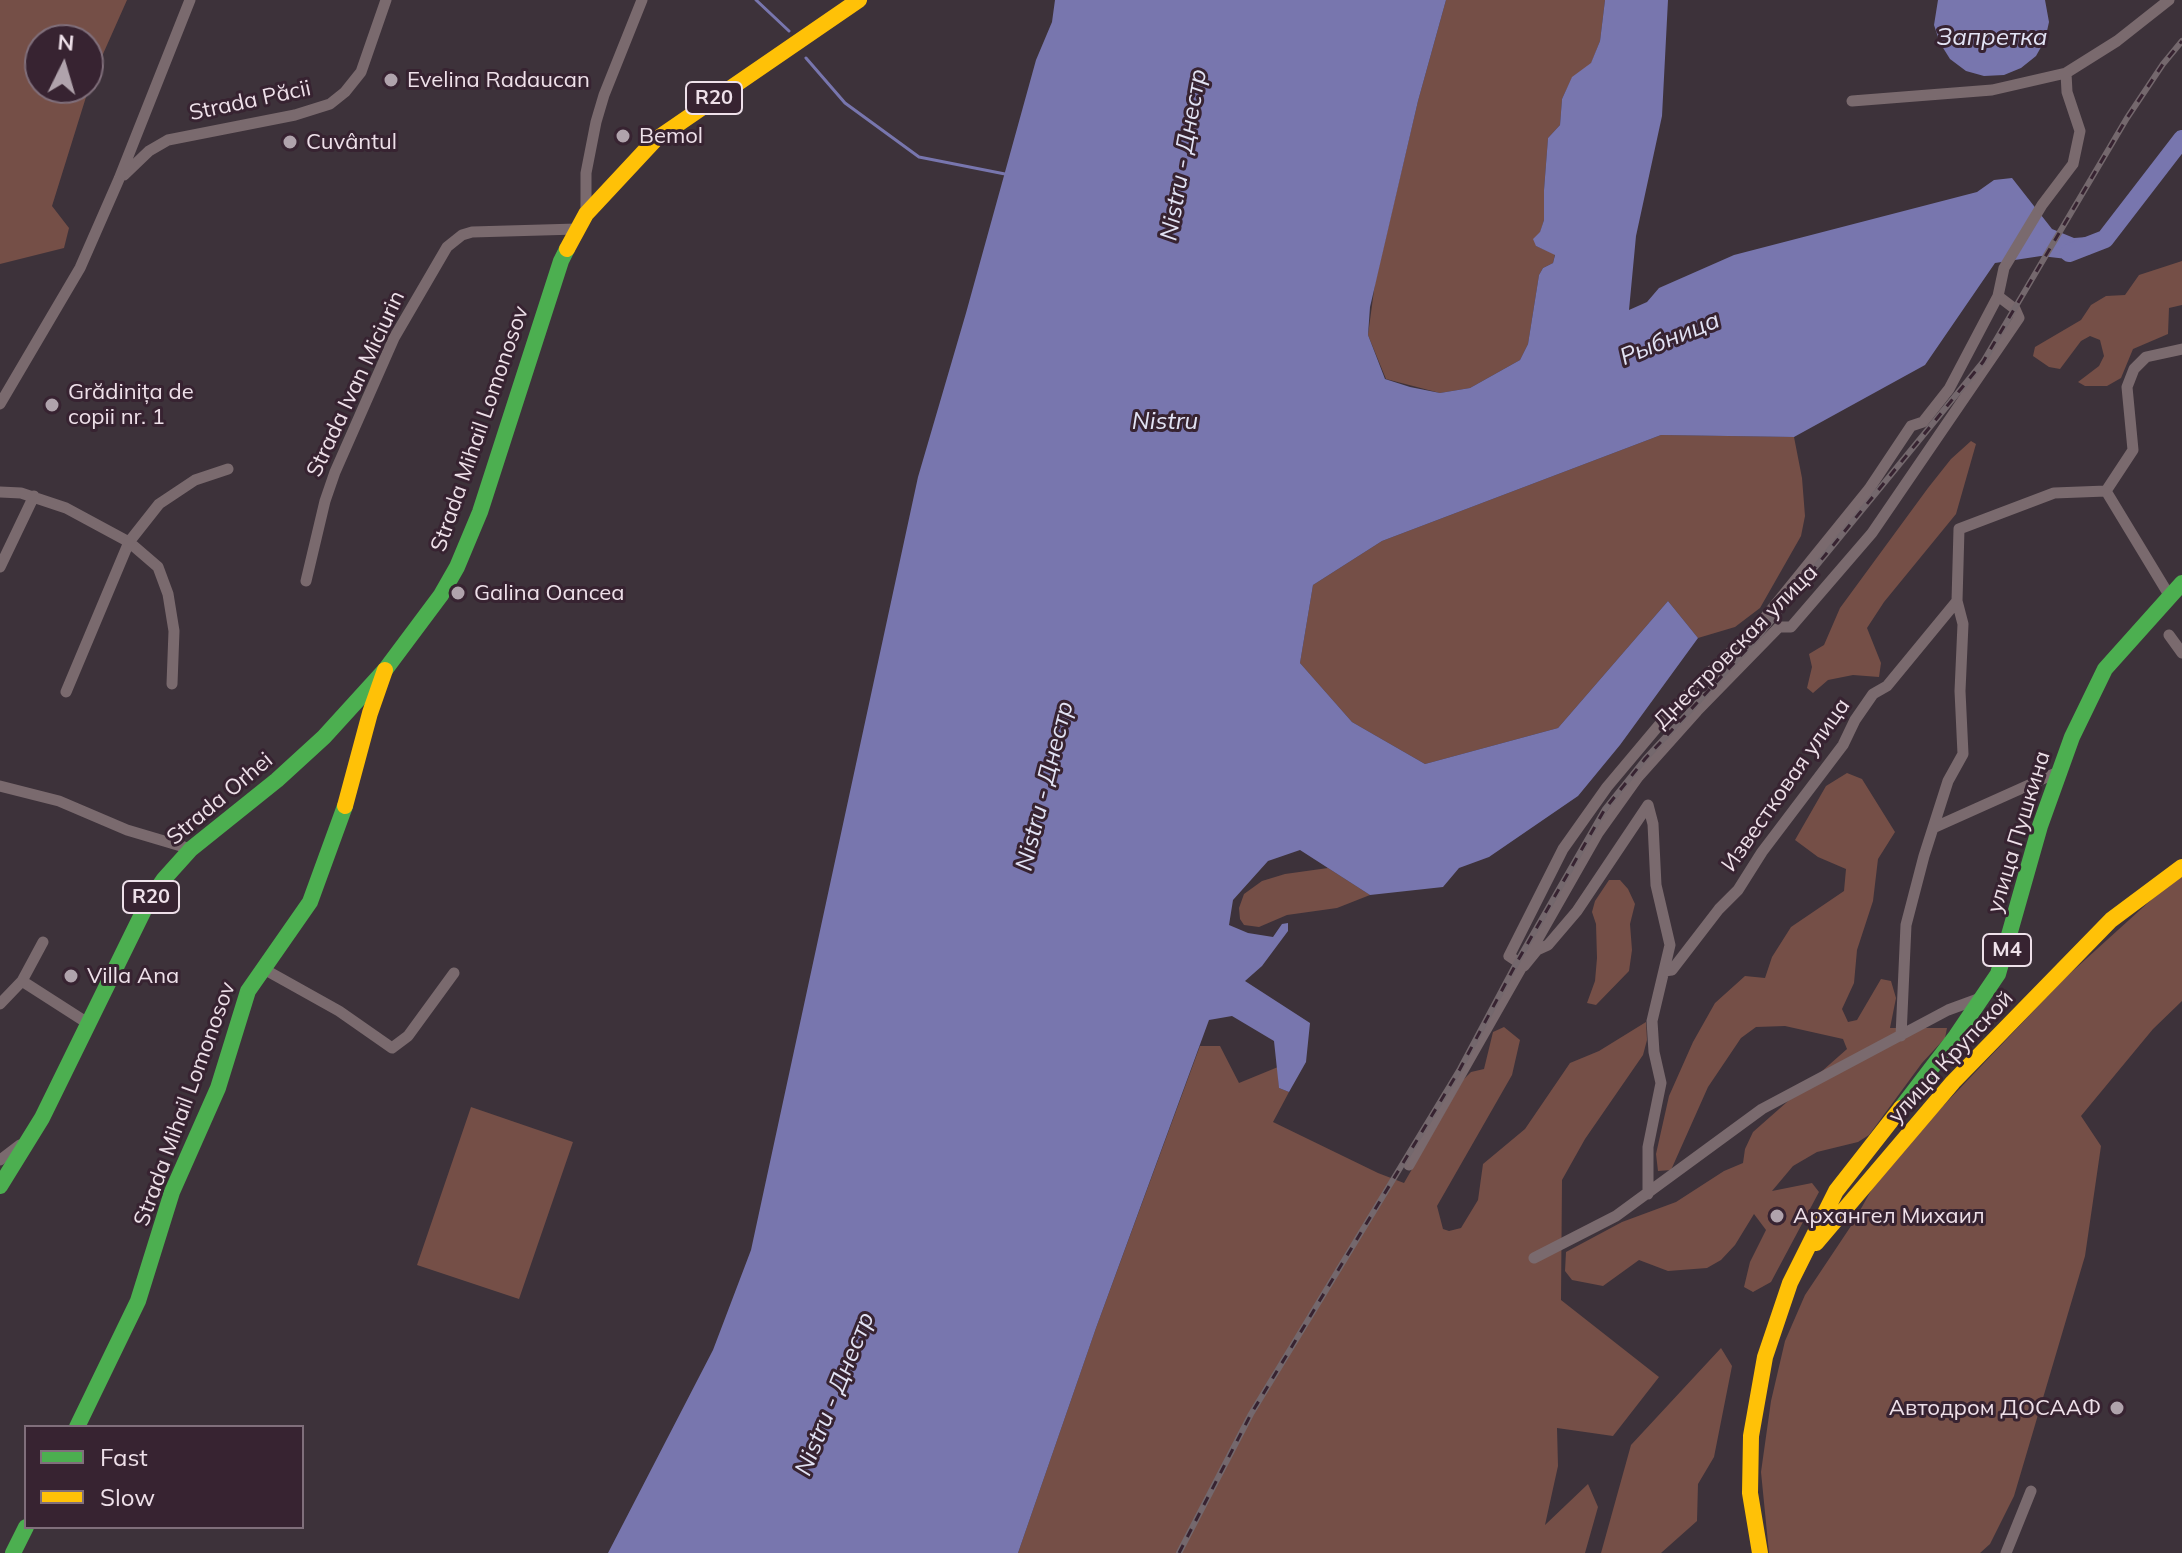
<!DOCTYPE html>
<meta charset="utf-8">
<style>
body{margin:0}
#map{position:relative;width:2182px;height:1553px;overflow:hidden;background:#3d323a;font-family:Mulish,sans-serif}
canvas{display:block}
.legend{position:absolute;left:24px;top:1425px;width:280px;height:104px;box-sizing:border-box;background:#372331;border:2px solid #806f7b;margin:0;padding:10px 14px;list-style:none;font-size:24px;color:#eee0e9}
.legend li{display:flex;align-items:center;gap:16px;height:40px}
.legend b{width:40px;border:2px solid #806f7b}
.north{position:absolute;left:24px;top:24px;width:80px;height:80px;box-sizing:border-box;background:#372331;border:2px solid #806f7b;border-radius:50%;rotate:5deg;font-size:22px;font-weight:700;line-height:32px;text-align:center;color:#eee0e9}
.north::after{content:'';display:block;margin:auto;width:28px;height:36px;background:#b0a3ac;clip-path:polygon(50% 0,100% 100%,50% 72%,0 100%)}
</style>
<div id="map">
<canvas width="2182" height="1553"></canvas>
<ul class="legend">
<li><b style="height:10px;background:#4caf50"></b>Fast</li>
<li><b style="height:10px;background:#ffc107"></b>Slow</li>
</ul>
<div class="north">N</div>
</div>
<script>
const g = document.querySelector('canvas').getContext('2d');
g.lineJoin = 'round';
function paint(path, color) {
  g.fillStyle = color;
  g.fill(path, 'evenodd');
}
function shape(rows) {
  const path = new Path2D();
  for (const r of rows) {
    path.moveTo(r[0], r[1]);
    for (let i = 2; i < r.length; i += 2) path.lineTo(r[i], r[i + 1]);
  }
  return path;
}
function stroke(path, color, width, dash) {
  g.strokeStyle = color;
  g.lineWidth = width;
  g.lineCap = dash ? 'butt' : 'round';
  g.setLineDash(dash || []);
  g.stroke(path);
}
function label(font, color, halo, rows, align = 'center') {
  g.font = font + ' Mulish,sans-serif';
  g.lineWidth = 6;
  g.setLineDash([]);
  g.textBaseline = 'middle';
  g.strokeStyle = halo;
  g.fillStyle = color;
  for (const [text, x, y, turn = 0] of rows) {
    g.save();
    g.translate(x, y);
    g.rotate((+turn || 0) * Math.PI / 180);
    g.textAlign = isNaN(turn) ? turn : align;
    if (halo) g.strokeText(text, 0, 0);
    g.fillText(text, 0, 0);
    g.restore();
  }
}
paint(shape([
 [0,0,127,0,91,81,52,206,69,228,64,248,0,264],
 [40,40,88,40,88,88,40,88],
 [1446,0,1605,0,1600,41,1591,64,1572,78,1562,99,1560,125,1548,138,1544,190,1544,220,1536,246,1555,254,1553,263,1543,268,1539,275,1528,344,1520,360,1470,388,1440,393,1386,379,1368,335,1375,283,1418,101],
 [2182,261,2182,305,2169,308,2168,334,2133,349,2121,378,2107,386,2085,386,2078,382,2099,366,2104,356,2100,340,2090,336,2081,341,2060,369,2049,367,2033,356,2035,347,2081,320,2091,305,2106,296,2125,295,2139,275],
 [1661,435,1794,437,1802,478,1805,516,1801,536,1760,608,1735,627,1698,638,1668,601,1558,728,1425,764,1352,722,1300,663,1313,585,1382,541],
 [1971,441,1976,444,1956,514,1884,602,1867,628,1881,663,1879,677,1853,675,1828,680,1813,693,1807,688,1812,667,1809,654,1824,645,1840,608,1928,488,1951,459],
 [1847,773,1862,779,1895,832,1878,859,1873,901,1857,950,1854,983,1842,1009,1848,1022,1857,1020,1881,979,1891,981,1896,998,1890,1028,1947,1028,1945,1038,1922,1063,1869,1135,1858,1142,1817,1152,1793,1166,1772,1191,1812,1183,1819,1192,1771,1282,1753,1292,1744,1287,1750,1262,1766,1230,1754,1214,1735,1245,1721,1260,1707,1268,1668,1271,1639,1260,1603,1286,1572,1280,1565,1271,1566,1252,1622,1222,1676,1202,1724,1171,1743,1163,1745,1149,1753,1132,1847,1049,1843,1039,1785,1026,1756,1027,1741,1038,1708,1087,1671,1170,1658,1171,1656,1154,1669,1096,1693,1042,1715,1003,1745,976,1765,978,1772,957,1791,927,1844,891,1846,869,1818,857,1795,840,1826,786],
 [1328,868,1370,895,1337,908,1287,915,1259,927,1244,925,1240,919,1239,908,1244,894,1262,881,1285,874],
 [2182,876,2182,1001,2153,1029,2081,1116,2101,1146,2085,1256,2014,1496,1990,1544,1980,1553,1769,1553,1761,1472,1771,1401,1785,1341,1805,1295,1853,1223,1883,1169,2065,978,2161,891],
 [1609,880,1620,880,1628,889,1635,904,1630,924,1632,950,1629,971,1596,1005,1587,1003,1595,981,1597,958,1596,924,1592,912,1595,901],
 [1646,1022,1647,1040,1643,1055,1585,1139,1562,1180,1561,1300,1659,1377,1613,1436,1557,1428,1558,1466,1545,1525,1588,1484,1598,1507,1585,1553,1018,1553,1096,1328,1200,1046,1220,1046,1239,1083,1278,1067,1279,1088,1289,1092,1273,1122,1378,1173,1404,1183,1463,1080,1471,1072,1484,1069,1493,1032,1504,1027,1520,1040,1512,1075,1437,1206,1443,1229,1449,1231,1461,1228,1478,1200,1483,1164,1525,1129,1570,1063,1599,1051],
 [471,1107,573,1142,519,1299,417,1265],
 [1721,1348,1732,1366,1714,1457,1698,1484,1697,1521,1661,1553,1601,1553,1631,1445]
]), '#754f47');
paint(shape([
 [1055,0,1446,0,1418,101,1370,307,1368,335,1385,379,1410,387,1440,393,1470,388,1520,360,1528,344,1539,275,1543,268,1553,263,1555,255,1536,246,1533,239,1540,232,1544,220,1544,190,1548,138,1560,125,1562,99,1572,77,1591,63,1600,41,1605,0,1668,0,1662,116,1636,236,1629,310,1647,302,1659,288,1734,255,1977,192,1994,180,2012,178,2052,229,2074,238,2087,237,2091,254,2067,259,2041,256,1995,263,1925,365,1794,437,1661,435,1382,541,1313,585,1300,663,1352,722,1425,764,1558,728,1668,601,1698,638,1620,745,1578,796,1489,857,1459,868,1443,887,1370,895,1300,850,1268,861,1233,900,1229,925,1248,933,1273,937,1282,924,1288,923,1288,931,1262,966,1245,981,1310,1023,1306,1062,1289,1092,1279,1088,1274,1041,1232,1016,1209,1020,1096,1328,1018,1553,608,1553,713,1350,751,1250,918,477,966,313,1036,60,1052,22],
 [1938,0,2045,0,2049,22,2045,40,2036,56,2021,68,2004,75,1984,76,1966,71,1950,59,1940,43,1934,25]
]), '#7876ae');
stroke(shape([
 [756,0,789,31],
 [806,58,845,103,919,157,1005,174]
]), '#7876ae', 3);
stroke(shape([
 [2069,253,2105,239,2182,139]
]), '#7876ae', 18);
stroke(shape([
 [1852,101,1992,90,2066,73],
 [124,175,149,151,168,140,295,115,330,104,345,92,361,72,386,0],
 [586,214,586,173,596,122,604,95,642,0],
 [0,404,80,268,119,179,190,0],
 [0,492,21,493,66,508,129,542,158,567,168,594,174,631,172,684],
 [0,567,34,496],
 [306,581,325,501,335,472,394,338,447,247,462,235,472,232,577,229],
 [2169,595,2106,491,2133,450,2127,387,2134,369,2146,357,2182,349],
 [2169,635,2182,653],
 [66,692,129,542,159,504,195,480,228,469],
 [0,786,59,801,127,830,191,849],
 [1933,828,2058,772],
 [262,968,339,1011,392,1048,408,1036,454,973],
 [1664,971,1672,970,1719,909,1738,890,1762,852,1843,745,1855,720,1873,694,1887,686,1957,601,1959,529,2054,493,2106,491],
 [22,981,89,1024],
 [0,1004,22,981,43,942],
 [1901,1036,1906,925,1924,856,1948,781,1963,754,1960,691,1963,624,1957,601],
 [0,1160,20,1145],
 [1409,1165,1598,833,1638,777,1697,711,1779,627,1791,627,1872,533,2019,318,2015,309,1998,296],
 [1648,1194,1648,1147,1661,1083,1654,1052,1652,1021,1670,945,1656,885,1653,824,1648,805,1577,911,1548,945,1537,950,1524,966,1509,956,1563,849,1607,787,1670,712,1763,620,1869,489,1911,426,1923,422,1949,389,1998,296,2004,268,2042,205,2073,164,2080,131,2067,92,2066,73,2117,41,2169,0],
 [1534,1258,1616,1216,1762,1109,1948,1010,1978,999],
 [2006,1553,2031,1491]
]), '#7a6a6e', 11);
stroke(shape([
 [1901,1108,1956,1036,1998,974,2040,826,2072,737,2105,669,2182,583],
 [0,1186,42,1118,147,904,164,879,191,849,277,780,324,737,385,670,441,595,457,567,480,512,561,261,567,249],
 [77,1427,138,1301,172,1192,218,1088,248,991,310,902,345,806],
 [13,1553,26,1527]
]), '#4caf50', 16);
stroke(shape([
 [567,249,586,214,655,140,859,0],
 [345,806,370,713,385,670],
 [1816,1243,1953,1082,2111,920,2182,867],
 [1760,1553,1750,1493,1751,1436,1765,1357,1790,1283,1836,1191,1901,1108]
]), '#ffc107', 16);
const rail = shape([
 [1179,1553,1251,1414,1460,1069,1517,962,1605,809,1645,759,1759,636,1983,362,2127,118,2163,64,2182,41]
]);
stroke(rail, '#74686d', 6);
stroke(rail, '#372331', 3, [9]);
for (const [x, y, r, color] of [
 [391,80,8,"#b0a3ac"],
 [623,136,8,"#b0a3ac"],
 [290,142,8,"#b0a3ac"],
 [52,405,8,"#b0a3ac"],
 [458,593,8,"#b0a3ac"],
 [71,976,8,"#b0a3ac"],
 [1777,1216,8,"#b0a3ac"],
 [2117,1408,8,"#b0a3ac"]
]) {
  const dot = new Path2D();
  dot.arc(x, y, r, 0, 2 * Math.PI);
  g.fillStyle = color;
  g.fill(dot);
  stroke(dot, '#372331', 3);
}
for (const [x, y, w] of [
 [714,98,56],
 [151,897,56],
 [2007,950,48]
]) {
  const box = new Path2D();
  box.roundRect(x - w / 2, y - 16, w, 32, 6);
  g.fillStyle = '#372331';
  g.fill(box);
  stroke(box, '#eee0e9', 2);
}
label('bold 20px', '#eee0e9', null, [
 ["R20",714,98],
 ["R20",151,897],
 ["M4",2007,950]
]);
label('22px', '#eee0e9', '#372331', [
 ["Evelina Radaucan",407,80],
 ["Bemol",639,136],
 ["Cuvântul",306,142],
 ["Grădinița de",68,392],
 ["copii nr. 1",68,417],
 ["Galina Oancea",474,593],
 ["Villa Ana",87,976],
 ["Архангел Михаил",1793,1216],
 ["Автодром ДОСААФ",2101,1408,"right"]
], 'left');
label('22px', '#eee0e9', '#372331', [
 ["Strada Păcii",250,101,-12],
 ["Strada Ivan Miciurin",356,384,-65],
 ["Strada Mihail Lomonosov",480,429,-71],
 ["Днестровская улица",1736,647,-45],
 ["Известковая улица",1786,785,-55],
 ["Strada Orhei",220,799,-40],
 ["улица Пушкина",2019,832,-73],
 ["улица Крупской",1951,1057,-47],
 ["Strada Mihail Lomonosov",185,1104,-70]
]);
label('italic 24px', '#e2e3f4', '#372331', [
 ["Запретка",1992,38],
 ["Nistru - Днестр",1184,155,-80],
 ["Рыбница",1670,339,-22],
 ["Nistru",1165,422],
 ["Nistru - Днестр",1045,786,-76],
 ["Nistru - Днестр",835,1394,-68]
]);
</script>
